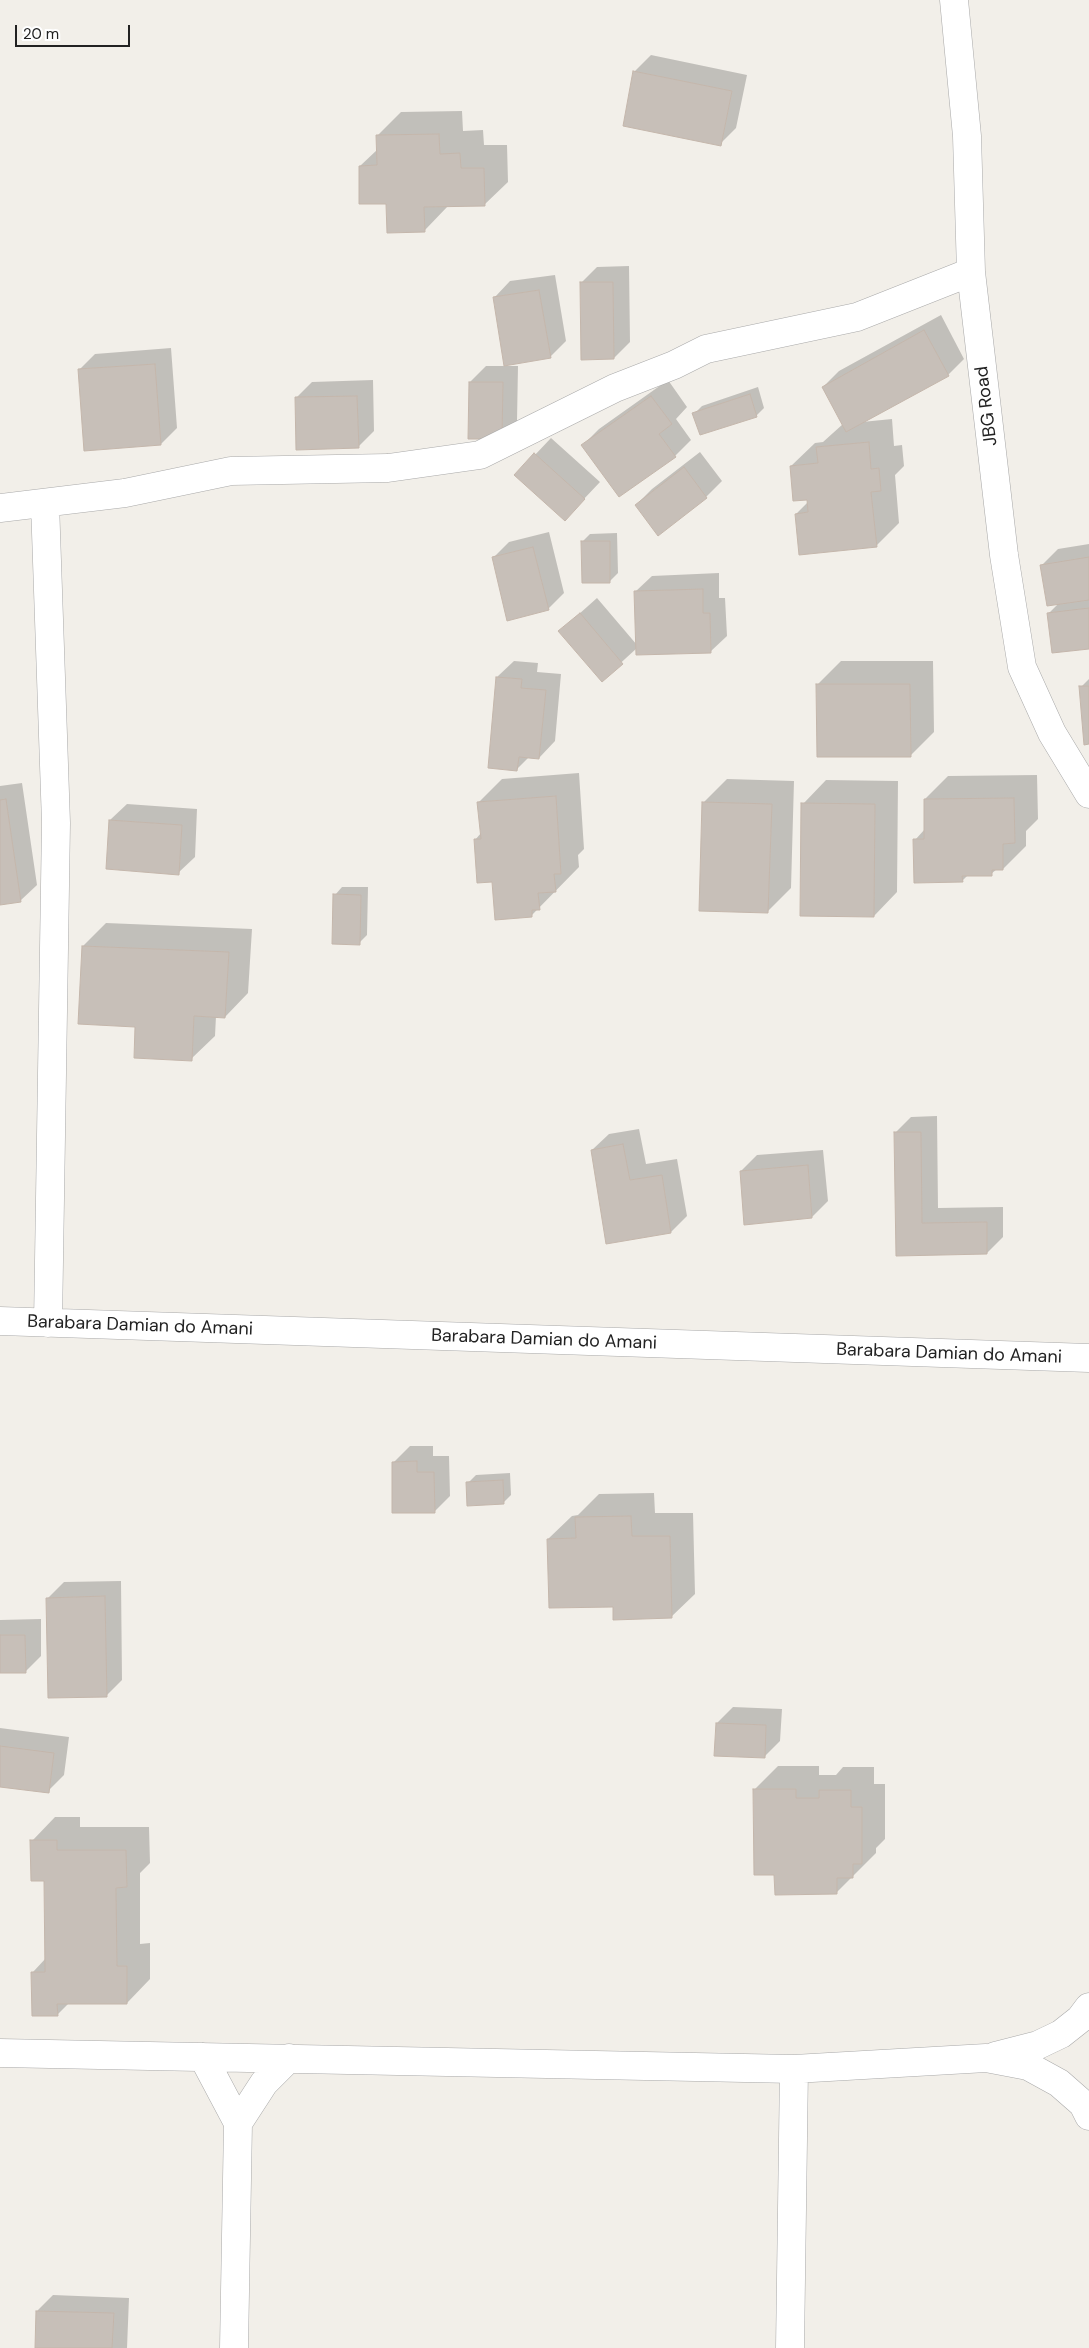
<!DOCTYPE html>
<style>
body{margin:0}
#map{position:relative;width:1089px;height:2348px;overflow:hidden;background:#f2efe9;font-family:"DM Sans",sans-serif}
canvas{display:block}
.scale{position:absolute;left:15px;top:25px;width:115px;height:22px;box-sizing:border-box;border:2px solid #222;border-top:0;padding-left:6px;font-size:15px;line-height:18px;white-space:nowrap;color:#222;-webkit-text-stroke:4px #fff;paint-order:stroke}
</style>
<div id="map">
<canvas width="1089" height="2348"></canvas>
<div class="scale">20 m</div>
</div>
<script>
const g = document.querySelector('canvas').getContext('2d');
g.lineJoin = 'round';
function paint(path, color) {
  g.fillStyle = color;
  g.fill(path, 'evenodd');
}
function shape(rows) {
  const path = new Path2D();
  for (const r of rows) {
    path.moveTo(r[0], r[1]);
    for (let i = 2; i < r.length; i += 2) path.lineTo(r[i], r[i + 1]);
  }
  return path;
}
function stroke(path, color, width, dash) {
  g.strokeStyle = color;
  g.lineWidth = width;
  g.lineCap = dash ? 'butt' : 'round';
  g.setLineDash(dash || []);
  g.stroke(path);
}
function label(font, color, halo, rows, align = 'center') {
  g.font = font + ' "DM Sans",sans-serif';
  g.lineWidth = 4;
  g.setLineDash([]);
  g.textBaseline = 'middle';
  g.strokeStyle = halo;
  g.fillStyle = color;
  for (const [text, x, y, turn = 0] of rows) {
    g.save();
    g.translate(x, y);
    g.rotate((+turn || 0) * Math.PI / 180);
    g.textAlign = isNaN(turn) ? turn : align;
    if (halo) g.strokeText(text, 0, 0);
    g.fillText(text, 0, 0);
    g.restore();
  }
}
paint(shape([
 [651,55,747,75,736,128,720,144,635,71],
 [462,111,463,131,483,130,484,145,507,145,508,182,484,205,448,206,425,230,388,232,387,202,360,166,378,149,377,136,401,112],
 [629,266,630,342,614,358,581,283,597,267],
 [555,275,566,341,550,357,494,298,510,281],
 [941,315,964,359,948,375,862,422,892,419,894,446,902,445,904,466,895,475,899,523,876,546,796,514,808,502,791,466,815,443,823,442,843,424,823,387,839,371],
 [171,348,177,428,161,444,79,370,95,354],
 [486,366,518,366,517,421,501,438,470,382],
 [373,380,374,431,358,447,296,398,312,382],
 [668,380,687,407,676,419,691,440,675,456,583,445,599,429],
 [758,387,764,408,756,416,694,414,702,406],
 [551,438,600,482,565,519,516,475],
 [700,452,722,481,706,497,636,505,652,489],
 [549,532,564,593,548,609,493,558,509,542],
 [617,533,618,573,610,581,582,542,590,534],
 [1089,544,1089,648,1048,614,1059,603,1042,565,1058,549],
 [719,573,719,598,725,598,727,636,710,652,637,648,602,680,560,631,597,598,637,645,635,592,652,576],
 [514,661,538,663,537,672,561,674,555,741,539,758,529,757,517,769,497,677],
 [841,661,933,661,934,732,910,756,817,685],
 [1089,679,1089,743,1081,687],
 [579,773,584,849,578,855,579,867,531,916,493,880,475,840,481,833,479,802,502,779],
 [1037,775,1038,819,1026,831,1026,846,1003,869,997,869,991,874,968,875,962,881,915,840,925,829,925,799,948,776],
 [727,779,794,781,791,888,768,911,703,803],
 [826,780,898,781,897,892,874,916,803,804],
 [22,783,37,885,20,901,0,904,0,786],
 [127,804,197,809,195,857,178,873,110,820],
 [342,887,368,887,367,935,359,943,335,895],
 [106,923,252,929,248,993,225,1017,216,1016,215,1036,191,1059,136,1025,83,946],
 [937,1116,938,1208,1003,1207,1003,1237,987,1253,897,1254,895,1133,911,1117],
 [639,1129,646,1164,677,1159,687,1216,671,1232,607,1242,592,1150,609,1134],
 [823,1150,828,1201,812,1217,741,1171,757,1155],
 [410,1446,433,1446,433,1456,449,1456,450,1496,434,1512,394,1462],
 [510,1473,511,1495,503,1503,468,1483,476,1475],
 [654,1493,655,1513,693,1513,695,1594,671,1617,614,1605,548,1539,572,1516,578,1515,599,1494],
 [121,1581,122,1680,106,1696,48,1598,64,1582],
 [41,1619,41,1656,25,1672,0,1672,0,1620],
 [733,1707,782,1709,780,1741,764,1757,717,1723],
 [0,1728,69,1737,64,1775,48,1791,0,1786],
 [778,1766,819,1766,819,1775,836,1775,843,1767,874,1767,874,1784,885,1784,885,1839,876,1848,876,1853,836,1893,776,1874,754,1790],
 [55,1817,80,1817,80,1827,149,1827,150,1863,140,1873,140,1944,150,1943,150,1979,127,2003,69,2003,57,2015,33,1972,46,1958,46,1880,32,1841],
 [53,2295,129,2298,127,2348,36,2348,37,2311]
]), '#0003');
const building = shape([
 [633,71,732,91,721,146,623,126,633,71],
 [439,134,440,154,460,153,461,168,484,168,485,206,424,207,425,232,387,233,386,204,359,204,359,166,377,165,376,135,439,134],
 [580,282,613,282,614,359,581,360,580,282],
 [539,290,551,358,504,366,493,297,539,290],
 [924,330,949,376,846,432,822,387,924,330],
 [155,364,161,445,84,451,78,369,155,364],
 [469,382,503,382,502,439,468,439,469,382],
 [750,394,757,417,700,435,692,413,750,394],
 [357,396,359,448,296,450,295,397,357,396],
 [651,396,672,424,659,434,676,457,619,497,581,445,651,396],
 [869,442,871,469,879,468,881,491,871,492,877,547,799,555,795,514,808,512,807,500,793,501,790,466,818,463,816,447,869,442],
 [534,453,585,499,565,521,514,475,534,453],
 [684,467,707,498,658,536,635,505,684,467],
 [581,541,610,541,610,583,582,583,581,541],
 [533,547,549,610,507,621,492,557,533,547],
 [1089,557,1089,600,1047,606,1040,565,1089,557],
 [703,589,703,613,710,613,711,653,636,655,634,591,703,589],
 [1089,608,1089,649,1052,653,1047,613,1089,608],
 [580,613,623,664,602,682,558,631,580,613],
 [496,677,522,679,521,688,546,690,539,759,519,757,517,771,488,768,496,677],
 [816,684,910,684,911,757,817,757,816,684],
 [1079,686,1089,686,1089,744,1084,745,1079,686],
 [556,796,561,874,554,874,556,892,538,893,540,910,532,910,532,917,495,920,492,882,477,883,474,839,481,839,477,802,556,796],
 [1014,798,1015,843,1003,844,1003,870,992,870,992,876,962,876,963,882,914,883,913,839,924,839,924,799,1014,798],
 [6,799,21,902,0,905,0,800,6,799],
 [702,802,772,804,768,913,699,911,702,802],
 [801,803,875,804,874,917,800,916,801,803],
 [109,820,182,825,179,875,106,869,109,820],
 [333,894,361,895,360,945,332,944,333,894],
 [82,946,229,952,225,1018,194,1016,192,1061,134,1058,135,1027,78,1024,82,946],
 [894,1132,921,1132,922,1223,987,1222,987,1254,896,1256,894,1132],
 [623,1144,630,1180,662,1175,671,1233,606,1244,591,1150,623,1144],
 [808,1165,812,1218,744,1225,740,1171,808,1165],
 [417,1461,417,1472,434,1472,435,1513,392,1513,392,1462,417,1461],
 [503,1480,504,1504,467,1506,466,1482,503,1480],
 [631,1516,632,1536,670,1536,672,1618,613,1620,613,1607,549,1608,547,1539,576,1538,575,1517,631,1516],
 [105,1596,107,1697,48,1698,46,1598,105,1596],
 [0,1635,25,1635,26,1673,0,1673,0,1635],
 [716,1723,766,1725,765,1758,714,1756,716,1723],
 [0,1746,54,1753,49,1793,0,1787,0,1746],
 [753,1789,796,1789,796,1798,819,1798,819,1790,851,1790,851,1807,862,1807,862,1864,853,1864,853,1878,837,1878,837,1894,775,1895,774,1875,754,1875,753,1789],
 [30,1840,57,1840,57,1850,126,1850,127,1887,116,1888,117,1966,127,1966,127,2004,57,2004,58,2016,32,2016,31,1972,45,1972,44,1881,31,1881,30,1840],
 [36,2311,114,2313,112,2348,35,2348,36,2311]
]);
paint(building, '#c7bfb8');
stroke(building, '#c4b6ab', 1);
const street = shape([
 [954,0,967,136,971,272,1004,555,1022,667,1052,733,1089,794],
 [45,503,56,823,48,1323],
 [0,508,125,493,231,471,388,468,480,455,615,388,674,365,706,349,857,317,971,272],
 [0,1321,1089,1358],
 [0,2053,794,2069,986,2058,1028,2066,1059,2083,1083,2104,1089,2116],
 [995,2056,1038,2045,1061,2034,1080,2019,1089,2007],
 [203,2057,238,2123,234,2348],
 [238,2123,264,2083,289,2058],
 [790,2348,794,2069]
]);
stroke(street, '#a9a9a9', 29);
stroke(street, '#fff', 28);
label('18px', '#222', '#fff', [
 ["JBG Road",987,406,-97],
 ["Barabara Damian do Amani",140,1326,2],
 ["Barabara Damian do Amani",544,1340,2],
 ["Barabara Damian do Amani",949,1354,2]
]);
</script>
